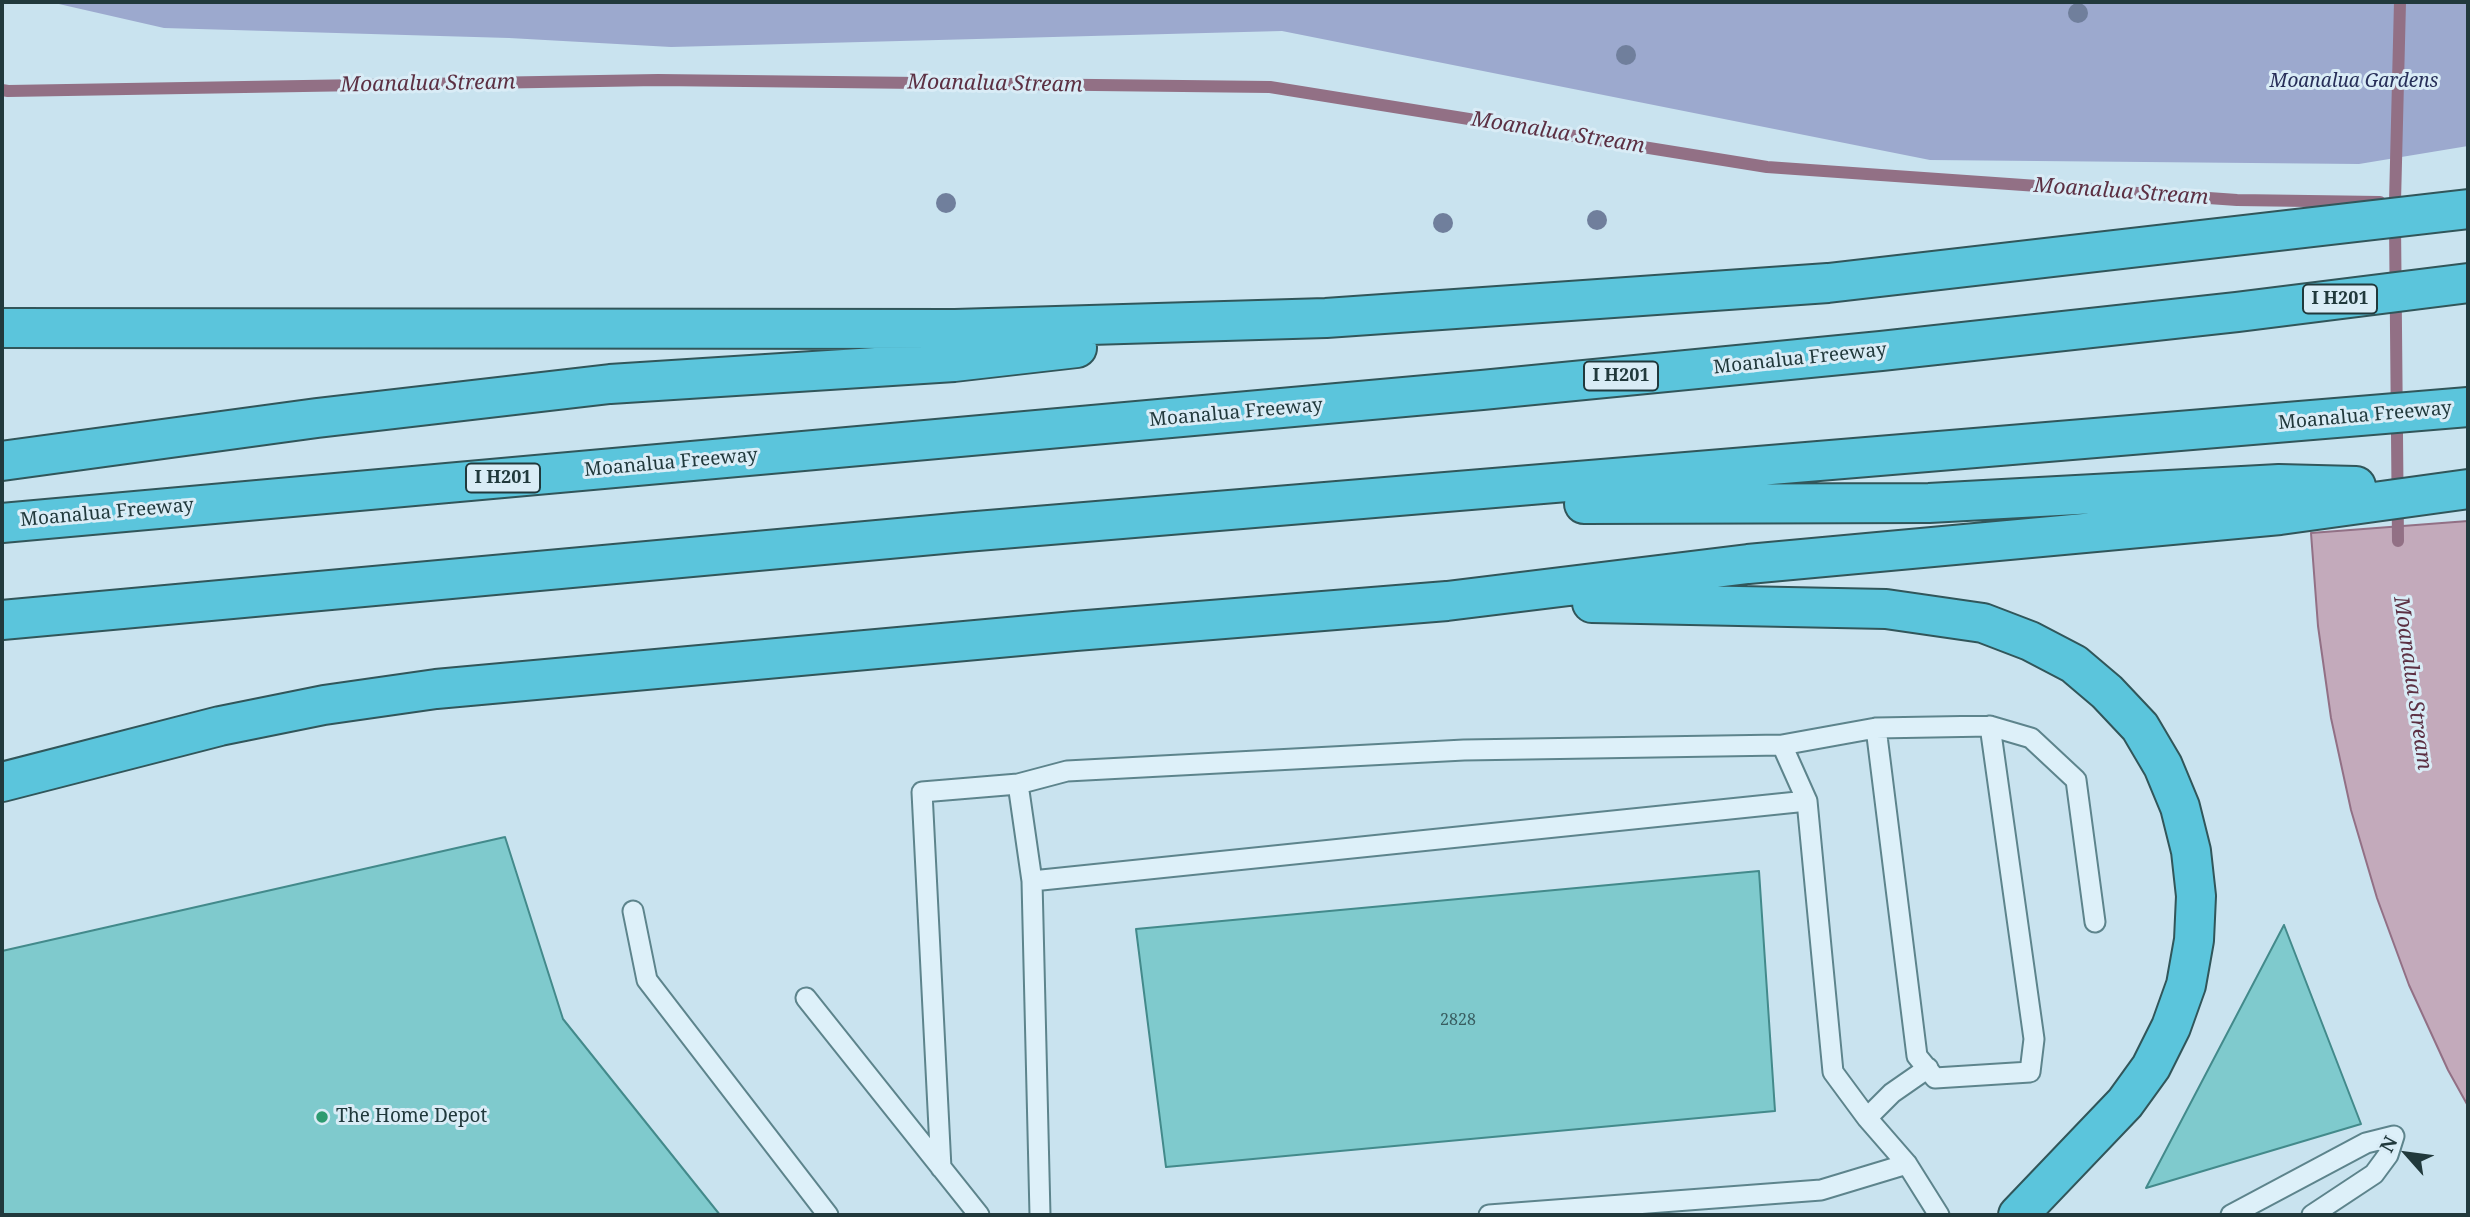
<!DOCTYPE html>
<style>
body{margin:0}
#map{position:relative;width:2470px;height:1217px;overflow:hidden;background:#c9e3ef;font-family:"Noto Serif",serif}
canvas{display:block}
.frame{position:absolute;inset:0;border:4px solid #21393c;pointer-events:none}
.north{position:absolute;left:2372px;top:1119px;width:70px;height:70px;-webkit-text-stroke:5px #d9ecf6;paint-order:stroke;rotate:298deg;font-size:19px;font-weight:700;line-height:28px;text-align:center;color:#21393c}
.north::after{content:'';display:block;margin:auto;width:24px;height:32px;background:#21393c;clip-path:polygon(50% 0,100% 100%,50% 72%,0 100%)}
</style>
<div id="map">
<canvas width="2470" height="1217"></canvas>
<div class="frame"></div>
<div class="north">N</div>
</div>
<script>
const g = document.querySelector('canvas').getContext('2d');
g.lineJoin = 'round';
function paint(path, color) {
  g.fillStyle = color;
  g.fill(path, 'evenodd');
}
function shape(rows) {
  const path = new Path2D();
  for (const r of rows) {
    path.moveTo(r[0], r[1]);
    for (let i = 2; i < r.length; i += 2) path.lineTo(r[i], r[i + 1]);
  }
  return path;
}
function stroke(path, color, width, dash) {
  g.strokeStyle = color;
  g.lineWidth = width;
  g.lineCap = dash ? 'butt' : 'round';
  g.setLineDash(dash || []);
  g.stroke(path);
}
function label(font, color, halo, rows, align = 'center') {
  g.font = font + ' "Noto Serif",serif';
  g.lineWidth = 6;
  g.setLineDash([]);
  g.textBaseline = 'middle';
  g.strokeStyle = halo;
  g.fillStyle = color;
  for (const [text, x, y, turn = 0] of rows) {
    g.save();
    g.translate(x, y);
    g.rotate((+turn || 0) * Math.PI / 180);
    g.textAlign = isNaN(turn) ? turn : align;
    if (halo) g.strokeText(text, 0, 0);
    g.fillText(text, 0, 0);
    g.restore();
  }
}
paint(shape([
 [50,2,2468,2,2468,146,2359,164,1930,160,1282,31,671,47,509,38,164,28]
]), '#9ca9ce');
const water = shape([
 [2468,521,2468,1106,2448,1070,2409,985,2377,898,2351,810,2331,718,2318,626,2311,533,2468,521]
]);
paint(water, '#c3aabb');
stroke(water, '#927085', 2);
stroke(shape([
 [2,90,8,91,658,80,1270,87,1767,167,2237,200,2380,202],
 [2395,202,2400,2],
 [2395,223,2398,541]
]), '#927085', 12);
const building = shape([
 [505,837,563,1019,720,1215,2,1215,2,951,505,837],
 [1759,871,1775,1111,1166,1167,1136,929,1759,871],
 [2284,925,2361,1124,2146,1188,2284,925]
]);
paint(building, '#7fcacd');
stroke(building, '#438a8b', 2);
const lane = shape([
 [1876,728,1917,1056,1935,1078,2030,1072,2034,1039,1990,726],
 [1032,881,1807,801],
 [633,911,647,980,828,1215],
 [806,998,979,1215],
 [1867,1118,1892,1093,1928,1068],
 [941,1168,922,792,1018,784],
 [1040,1215,1032,881,1018,784,1067,771,1464,750,1782,745],
 [1489,1215,1821,1190,1907,1164],
 [1939,1215,1907,1164,1867,1118,1833,1072,1807,801,1782,745,1876,728,1990,726,2031,738,2076,780,2095,922],
 [2231,1215,2366,1143,2394,1136,2388,1155,2374,1174,2312,1215]
]);
const highway = shape([
 [2,328,955,329,1326,318,1828,283,2468,209],
 [2,461,317,418,610,384,954,362,1077,348],
 [1584,504,1929,503,2279,484,2356,486],
 [2,523,1482,390,1881,351,2237,312,2468,283],
 [1592,603,1886,609,1983,623,2030,641,2074,664,2107,692,2140,727,2163,766,2180,807,2191,851,2196,896,2194,940,2186,985,2171,1027,2151,1067,2125,1103,2018,1215],
 [2,620,965,532,2468,407],
 [2,782,220,726,324,705,436,689,1075,631,1447,601,1748,564,2280,515,2468,489]
]);
stroke(lane, '#5d848c', 23);
stroke(highway, '#31565a', 42);
stroke(lane, '#ddf0f9', 19);
stroke(highway, '#5bc5dc', 38);
g.fillStyle = '#707f9c';
for (const [x, y] of [
 [2078,13],
 [1626,55],
 [946,203],
 [1597,220],
 [1443,223]
]) {
  g.beginPath();
  g.arc(x, y, 10, 0, 2 * Math.PI);
  g.fill();
}
for (const [x, y, r, color] of [
 [322,1117,7,"#2d9b70"]
]) {
  const dot = new Path2D();
  dot.arc(x, y, r, 0, 2 * Math.PI);
  g.fillStyle = color;
  g.fill(dot);
  stroke(dot, '#d9ecf6', 2.5);
}
label('16px', '#385d60', null, [
 ["2828",1458,1020]
]);
for (const [x, y, w] of [
 [2340,299,74],
 [1621,376,74],
 [503,478,74]
]) {
  const box = new Path2D();
  box.roundRect(x - w / 2, y - 14.5, w, 29, 5);
  g.fillStyle = '#d9ecf6';
  g.fill(box);
  stroke(box, '#21393c', 2);
}
label('bold 18px', '#21393c', null, [
 ["I H201",2340,299],
 ["I H201",1621,376],
 ["I H201",503,478]
]);
label('italic 19px', '#272e58', '#d9ecf6', [
 ["Moanalua Gardens",2354,82]
]);
label('19px', '#21393c', '#d9ecf6', [
 ["Moanalua Freeway",1800,359,-6],
 ["Moanalua Freeway",1236,413,-5],
 ["Moanalua Freeway",2365,416,-5],
 ["Moanalua Freeway",671,463,-5],
 ["Moanalua Freeway",107,513,-5]
]);
label('19px', '#21393c', '#d9ecf6', [
 ["The Home Depot",336,1117]
], 'left');
label('italic 21px', '#5c3043', '#d9ecf6', [
 ["Moanalua Stream",428,84,-1],
 ["Moanalua Stream",995,84,1],
 ["Moanalua Stream",1558,133,9],
 ["Moanalua Stream",2121,192,4],
 ["Moanalua Stream",2412,683,82]
]);
</script>
